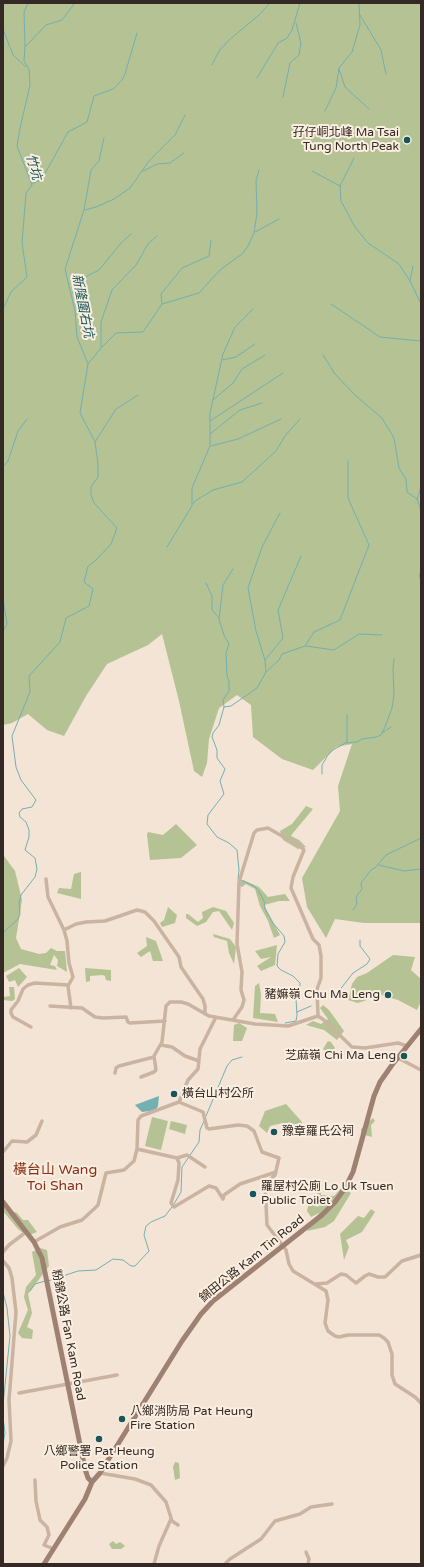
<!DOCTYPE html>
<meta charset="utf-8">
<style>
body{margin:0}
#map{position:relative;width:424px;height:1567px;overflow:hidden;background:#f3e4d5;font-family:"Varela Round",sans-serif}
canvas{display:block}
.frame{position:absolute;inset:0;border:4px solid #342924;pointer-events:none}
</style>
<div id="map">
<canvas width="424" height="1567"></canvas>
<div class="frame"></div>
</div>
<script>
const g = document.querySelector('canvas').getContext('2d');
g.lineJoin = 'round';
function paint(path, color) {
  g.fillStyle = color;
  g.fill(path, 'evenodd');
}
function shape(rows) {
  const path = new Path2D();
  for (const r of rows) {
    path.moveTo(r[0], r[1]);
    for (let i = 2; i < r.length; i += 2) path.lineTo(r[i], r[i + 1]);
  }
  return path;
}
function stroke(path, color, width, dash) {
  g.strokeStyle = color;
  g.lineWidth = width;
  g.lineCap = dash ? 'butt' : 'round';
  g.setLineDash(dash || []);
  g.stroke(path);
}
function label(font, color, halo, rows, align = 'center') {
  g.font = font + ' "Varela Round","Noto Sans TC",sans-serif';
  g.lineWidth = 4;
  g.setLineDash([]);
  g.textBaseline = 'middle';
  g.strokeStyle = halo;
  g.fillStyle = color;
  for (const [text, x, y, turn = 0] of rows) {
    g.save();
    g.translate(x, y);
    g.rotate((+turn || 0) * Math.PI / 180);
    g.textAlign = isNaN(turn) ? turn : align;
    if (halo) g.strokeText(text, 0, 0);
    g.fillText(text, 0, 0);
    g.restore();
  }
}
paint(shape([
 [3,3,421,3,421,923,364,923,335,919,326,938,307,907,302,878,340,811,338,786,352,744,336,747,313,770,282,759,253,737,251,705,237,695,219,708,209,739,207,763,202,777,194,771,179,701,162,634,148,645,107,664,86,696,64,736,47,730,28,714,12,723,3,725],
 [306,806,313,809,293,833,291,836,299,840,306,847,298,849,283,840,280,831,292,824],
 [176,824,197,845,181,858,150,860,147,835,148,832,163,835],
 [4,856,15,871,22,900,16,938,21,949,39,954,46,953,51,948,57,951,65,951,67,972,57,966,58,960,54,955,50,965,55,966,57,970,20,964,3,973],
 [81,872,81,899,57,893,59,888,71,889,74,874],
 [243,880,259,887,268,897,285,894,290,901,279,901,264,905,280,935,274,938,268,921,260,906,255,889,246,884,242,887,237,884],
 [168,907,177,915,175,923,162,927,160,923,164,920],
 [213,907,226,911,234,923,232,930,219,911,213,912,206,922,197,926,186,918,186,914,188,914,198,922,203,918,202,912],
 [213,934,230,939,236,947,234,964,229,953,227,941,214,937],
 [146,937,156,941,163,961,153,961,150,951,141,957,137,953,147,946],
 [277,945,275,965,261,971,257,966,271,957,261,959,255,951],
 [393,955,415,957,411,970,421,979,421,1001,417,1010,398,1000,381,995,358,1003,348,1000,352,984,357,977,367,973],
 [19,968,27,977,18,987,15,980,9,982,6,976],
 [85,968,111,970,111,981,106,980,105,976,102,975,90,976,90,981,86,982],
 [259,983,261,995,260,1013,275,1014,278,1022,253,1018,255,986],
 [9,987,14,987,15,999,12,1001,3,1000,3,997,10,996],
 [323,1005,329,1010,344,1031,337,1040,324,1030,306,1025,313,1021,321,1024,328,1019,320,1008],
 [239,1023,247,1028,242,1041,233,1041,234,1025],
 [328,1041,331,1042,335,1048,329,1054,323,1049],
 [286,1104,302,1122,300,1129,283,1123,270,1126,267,1133,259,1126,265,1111],
 [152,1117,168,1121,161,1150,145,1146],
 [373,1118,375,1121,371,1125,372,1137,361,1134,361,1129],
 [171,1121,187,1125,185,1134,169,1129],
 [320,1184,321,1195,334,1196,342,1187,351,1193,334,1221,325,1227,307,1231,319,1213,311,1217,307,1211,309,1201,317,1207,324,1203,314,1189],
 [3,1206,9,1214,16,1212,23,1220,28,1220,37,1232,27,1236,18,1229,3,1211],
 [371,1209,375,1212,362,1232,346,1240,349,1247,344,1260,340,1234,358,1216,364,1218],
 [40,1248,47,1250,49,1266,28,1294,32,1313,27,1327,33,1330,32,1339,22,1338,18,1333,28,1310,24,1297,26,1287,36,1275,32,1252],
 [175,1462,179,1463,180,1478,175,1480,173,1467],
 [113,1541,116,1544,120,1542,125,1546,121,1549,112,1549,109,1544]
]), '#b4c294');
paint(shape([
 [159,1096,158,1106,156,1109,150,1111,142,1112,135,1105]
]), '#72b0b2');
stroke(shape([
 [360,15,381,50,386,74],
 [3,29,13,55,26,67],
 [26,46,46,25,62,20,75,3],
 [212,65,219,51,229,40,259,15,270,3],
 [339,69,345,87,369,109],
 [257,78,278,43,287,38,292,30,300,3],
 [283,97,290,63,299,55,301,43,296,23],
 [325,111,336,88,339,68,352,52,360,25,359,3],
 [143,171,157,164,170,163,184,153],
 [312,171,340,186,341,201,355,227,368,243,399,264,410,281,421,304],
 [32,184,42,179,68,132,87,122,94,96,113,89,122,80,125,74,137,33],
 [340,186,354,158],
 [85,210,96,207,114,199,130,188,149,161,175,135,185,115],
 [255,232,279,219],
 [410,281,413,266],
 [72,293,78,289,87,276,99,270,121,243,131,234],
 [162,304,199,293,220,270,242,254,248,246,254,233,257,213,256,181,259,170],
 [331,304,380,337,420,341],
 [3,309,11,292,27,277,22,243,26,193,32,185,17,146,20,128,30,85,29,69,24,61,25,47,24,12,28,3],
 [421,336,421,343],
 [101,347,101,322,112,290,136,265,148,244,157,236],
 [323,355,335,374,356,396,382,418,394,438,399,468,406,479,407,492,417,499],
 [222,360,236,357,255,344],
 [88,364,101,348,116,333,143,332,162,304,161,294,182,268,209,256,211,240],
 [213,400,233,383,242,369,265,355],
 [210,421,283,373],
 [210,434,240,410,262,403],
 [95,442,116,409,138,395],
 [211,446,238,439,281,419],
 [3,467,8,461,18,431,27,419],
 [421,487,417,499,421,511],
 [193,504,195,501,213,490,242,482,276,451,285,436,300,419],
 [167,547,192,506,192,488,210,446,210,413,223,354,235,327,253,309],
 [421,571,419,576,421,580],
 [206,583,212,596,212,610,219,618],
 [3,599,7,624,3,631],
 [306,646,334,650,359,634,382,635],
 [265,660,283,638,278,610,301,556],
 [266,672,279,660,282,654,305,646,314,632,340,620,369,545,348,498,348,461],
 [224,707,223,700,229,691,229,682,227,675,226,653,229,644,224,635,219,619,223,585,233,569],
 [382,733,391,727],
 [346,743,357,742,362,739,376,737,381,735,385,727,392,708,394,695,393,669,394,659],
 [322,774,322,765,328,755,333,750,347,742,347,715],
 [379,865,404,871,421,869],
 [238,879,239,870,237,850,229,843,217,837,207,824,208,815,224,794,220,781,225,769,217,758,217,750,212,737,213,733,219,725,224,707,231,706,257,688,266,672,265,660,256,631,248,588,262,547,280,513],
 [241,880,254,886,258,890,264,901,265,909,273,923,284,936,285,942,278,954,277,966,281,970,293,976,300,983,300,987,296,999,297,1015,296,1021,285,1023],
 [353,910,357,904,356,898,358,894,362,889,361,883,371,870,376,867,386,855,421,838],
 [3,933,18,919,20,914,19,903,21,895,35,877,37,869,35,858,25,850,29,837,29,830,26,822,20,817,19,813,22,809,32,807,36,800,21,780,16,767,12,736,30,692,29,676,60,642,66,618,89,606,93,589,84,582,88,566,95,561,111,544,117,528,94,503,91,495,91,487,98,477,98,464,95,442,80,413,88,364,77,337,75,311,65,269,84,210,91,170,99,161,104,138],
 [331,998,335,996,353,973,367,964,370,959,360,946,360,940],
 [297,1012,311,1006],
 [206,1116,227,1066,232,1060,242,1057],
 [174,1204,181,1192,182,1167,199,1142,200,1130,204,1121],
 [48,1281,78,1271,96,1270,113,1259,123,1260,131,1266,135,1266,149,1251,144,1235,146,1226,151,1222,165,1216,172,1207],
 [30,1291,35,1284,45,1281],
 [3,1292,7,1308,10,1336,3,1405],
 [3,1417,5,1433,3,1444]
]), '#72b0b2', 1);
stroke(shape([
 [46,879,48,897,64,930,67,941,69,963,73,977,68,986,71,1008],
 [64,930,76,924,86,922,105,921,137,910,145,912,154,921,179,957,181,967,203,999,205,1006,205,1014],
 [50,1006,82,1008,95,1017,103,1018,126,1017,128,1022,130,1023,165,1021],
 [233,1020,242,1007,244,1000,241,990,242,972,237,944,239,882,254,833,257,830,268,828,301,847,304,850,293,877,291,888,313,939,319,945,321,956,321,978,317,989,318,1016],
 [31,1027,13,1017,11,1013,11,1010,18,1001,23,989,28,985,35,983,68,985],
 [161,1045,172,1047,185,1056,199,1061],
 [398,1058,421,1070],
 [115,1073,116,1068,119,1066,154,1057],
 [141,1077,154,1072,156,1070,154,1056,162,1042,166,1006,170,1002,181,1002,188,1004,209,1016,255,1024,288,1026,318,1016,324,1020,352,1047,365,1048,398,1043,407,1046],
 [179,1102,188,1080,198,1069,200,1049,216,1017],
 [137,1149,177,1158,187,1155,205,1167],
 [3,1152,12,1141,27,1142,36,1135,42,1121],
 [177,1158,179,1163,178,1180,171,1203,174,1207,209,1186,216,1188,223,1199],
 [223,1199,224,1195,240,1184,276,1172],
 [34,1242,60,1227,82,1220,94,1209,98,1205,106,1173,124,1170,134,1161,137,1149,138,1120,141,1116,179,1102,203,1112,207,1128,209,1129,238,1125,247,1126,254,1131,262,1152,279,1158,275,1175,265,1185,267,1225,286,1250,289,1264,293,1271,326,1291,328,1300,325,1323,328,1331,335,1336,339,1337,348,1335,379,1335,384,1338,388,1342,392,1354,392,1375,395,1384,415,1397,421,1403],
 [3,1252,9,1245,26,1232],
 [3,1261,9,1268,12,1278,16,1312,9,1400,11,1441,7,1458,3,1466],
 [316,1284,327,1283,341,1274,346,1275,356,1283,365,1276,369,1274,378,1277,385,1277,402,1261,421,1255],
 [19,1393,117,1375],
 [100,1473,135,1479,151,1485,166,1502,172,1521,178,1525],
 [35,1480,36,1501,40,1520,47,1527,49,1535,44,1545,54,1549],
 [306,1552,309,1559,308,1564],
 [154,1564,159,1546,171,1519],
 [225,1564,230,1559,261,1539,275,1521,300,1514,311,1507,332,1504]
]), '#cbb3a1', 3.5);
stroke(shape([
 [3,1202,34,1242,42,1258,85,1469,88,1478,92,1482],
 [44,1564,85,1499,92,1482,100,1473,182,1341,201,1314,213,1301,322,1215,335,1202,345,1188,353,1172,374,1096,380,1082,392,1065,421,1029]
]), '#9f8172', 5);
for (const [x, y, r, color] of [
 [407,140,4,"#175659"],
 [388,995,4,"#175659"],
 [404,1056,4,"#175659"],
 [174,1094,4,"#175659"],
 [274,1132,4,"#175659"],
 [253,1194,4,"#175659"],
 [122,1419,4,"#175659"],
 [99,1439,4,"#175659"]
]) {
  const dot = new Path2D();
  dot.arc(x, y, r, 0, 2 * Math.PI);
  g.fillStyle = color;
  g.fill(dot);
  stroke(dot, '#faeee1', 1.5);
}
label('12px', '#342924', '#faeee1', [
 ["孖仔峒北峰 Ma Tsai",399,133,"right"],
 ["Tung North Peak",399,147,"right"],
 ["豬嫲嶺 Chu Ma Leng",380,995,"right"],
 ["芝麻嶺 Chi Ma Leng",396,1056,"right"],
 ["橫台山村公所",182,1094],
 ["豫章羅氏公祠",282,1132],
 ["羅屋村公廁 Lo Uk Tsuen",261,1187],
 ["Public Toilet",261,1201],
 ["八鄉消防局 Pat Heung",130,1412],
 ["Fire Station",130,1426],
 ["八鄉警署 Pat Heung",99,1452,"center"],
 ["Police Station",99,1466,"center"]
], 'left');
label('12px', '#342924', '#faeee1', [
 ["錦田公路 Kam Tin Road",252,1259,-39],
 ["粉錦公路 Fan Kam Road",68,1335,79]
]);
label('italic 13px', '#175659', '#faeee1', [
 ["竹坑",33,167,74],
 ["新隆圍右坑",82,306,79]
]);
label('14px', '#8a3017', '#faeee1', [
 ["橫台山 Wang",55,1170],
 ["Toi Shan",55,1186]
]);
</script>
